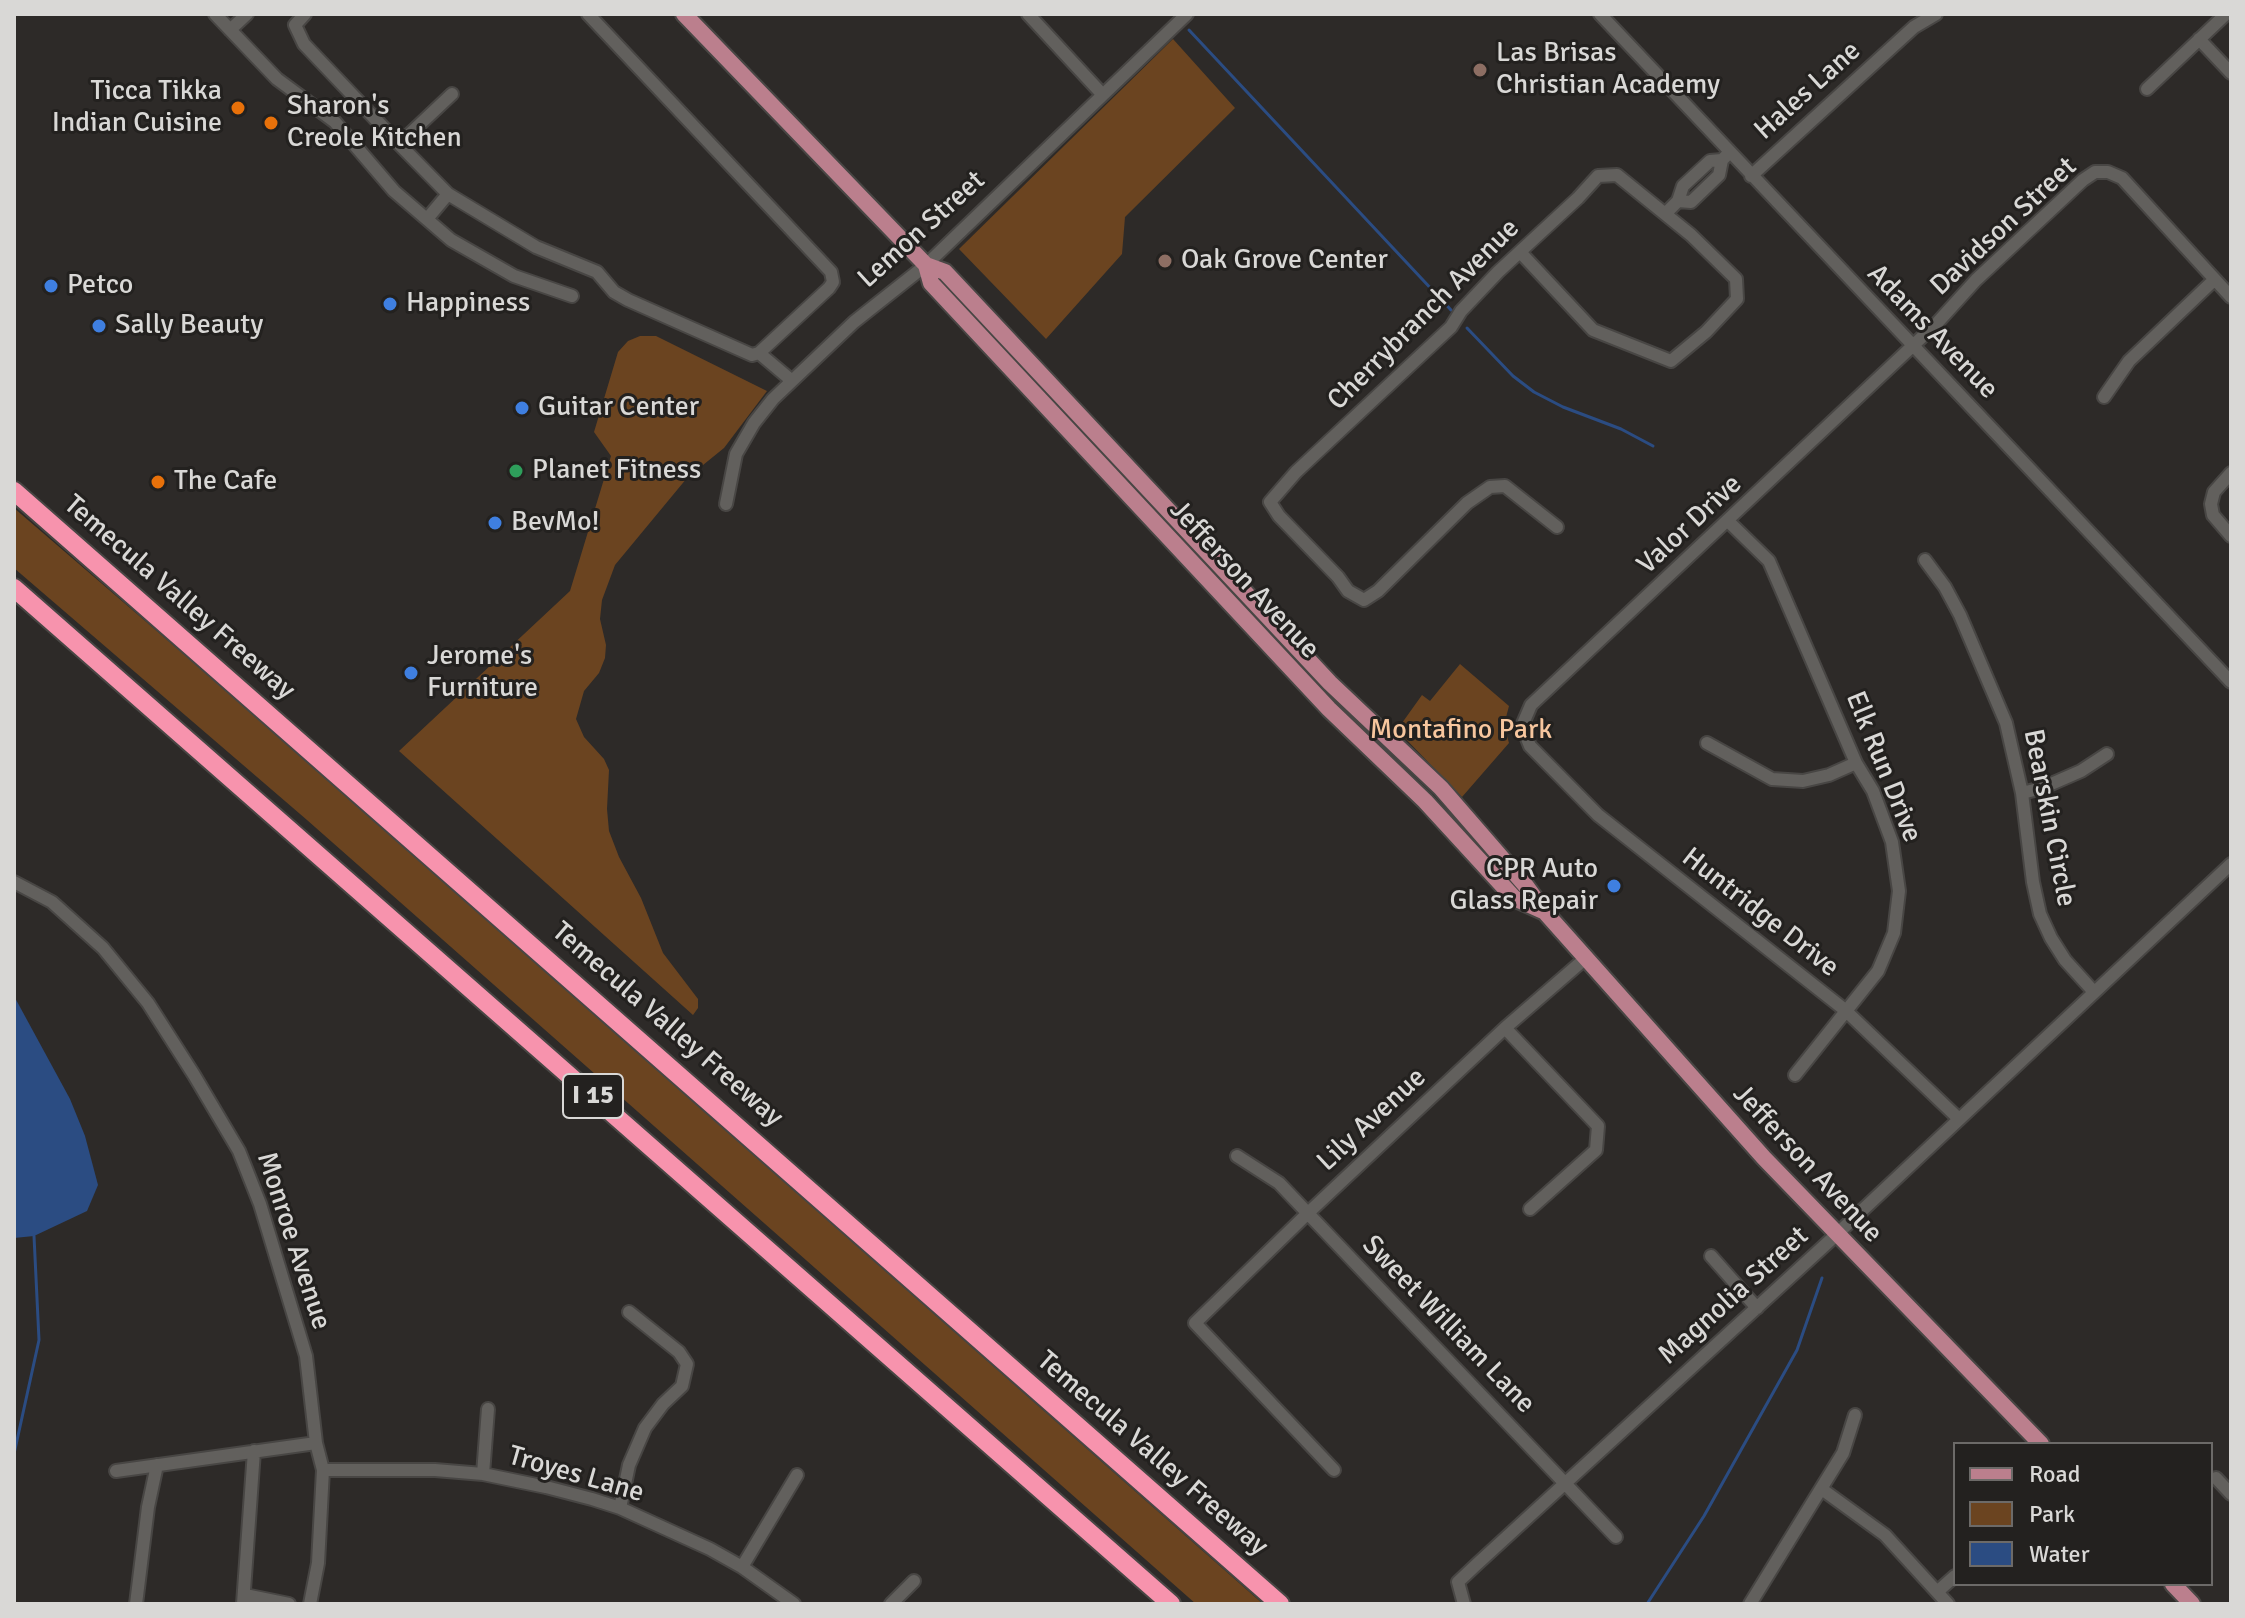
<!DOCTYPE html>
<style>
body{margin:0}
#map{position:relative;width:2245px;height:1618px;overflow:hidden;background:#2d2a28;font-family:Signika,sans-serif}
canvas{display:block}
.frame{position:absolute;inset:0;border:16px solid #d9d8d6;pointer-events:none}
.legend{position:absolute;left:1953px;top:1442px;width:260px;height:144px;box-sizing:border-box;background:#23211f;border:2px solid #6c6a68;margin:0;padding:10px 14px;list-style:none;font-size:24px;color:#d9d8d6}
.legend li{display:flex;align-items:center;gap:16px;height:40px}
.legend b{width:40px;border:2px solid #6c6a68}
</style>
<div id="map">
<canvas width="2245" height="1618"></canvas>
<div class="frame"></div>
<ul class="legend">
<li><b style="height:10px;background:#bb7f8d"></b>Road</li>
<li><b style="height:22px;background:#6b4420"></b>Park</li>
<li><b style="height:22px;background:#2b4c82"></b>Water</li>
</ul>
</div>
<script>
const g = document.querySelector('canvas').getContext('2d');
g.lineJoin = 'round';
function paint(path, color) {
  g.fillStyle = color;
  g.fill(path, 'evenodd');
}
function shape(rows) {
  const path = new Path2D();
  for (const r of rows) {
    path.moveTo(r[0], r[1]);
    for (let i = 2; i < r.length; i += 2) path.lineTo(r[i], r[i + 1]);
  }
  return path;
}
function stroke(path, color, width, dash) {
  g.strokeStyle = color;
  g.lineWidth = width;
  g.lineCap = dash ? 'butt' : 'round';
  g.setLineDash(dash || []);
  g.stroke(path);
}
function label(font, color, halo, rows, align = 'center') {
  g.font = font + ' Signika,sans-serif';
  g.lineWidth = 6;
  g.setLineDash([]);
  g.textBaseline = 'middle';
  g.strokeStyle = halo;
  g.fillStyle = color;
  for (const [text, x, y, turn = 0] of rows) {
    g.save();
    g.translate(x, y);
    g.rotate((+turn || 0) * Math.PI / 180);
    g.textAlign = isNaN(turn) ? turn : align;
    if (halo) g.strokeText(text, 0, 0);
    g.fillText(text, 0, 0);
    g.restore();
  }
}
paint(shape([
 [1173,39,1235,108,1125,217,1122,254,1046,339,959,249],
 [640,336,656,336,767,391,724,448,687,478,615,565,602,600,600,619,606,645,605,658,599,673,584,691,576,719,584,737,604,759,609,770,607,809,609,831,619,857,641,898,663,953,698,999,698,1008,693,1015,399,751,570,591,611,456,594,432,618,352,628,341],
 [14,508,288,744,1263,1604,1196,1604,307,820,14,568],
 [1460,664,1509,706,1504,725,1509,743,1462,797,1397,730,1422,695,1430,701]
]), '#6b4420');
paint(shape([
 [14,996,70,1099,85,1136,98,1185,87,1211,34,1236,14,1238]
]), '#2b4c82');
stroke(shape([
 [1189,30,1451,310],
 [1467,328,1513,376,1534,392,1563,407,1621,429,1653,446],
 [14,1454,39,1340,34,1236],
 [1647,1604,1704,1516,1797,1350,1822,1278]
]), '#2b4c82', 3);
const minor = shape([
 [215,14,277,79,335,122,394,191,451,240,514,276,572,296],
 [305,14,295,25,304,44,399,144,452,94],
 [1028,14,1102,94],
 [1600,14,2231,682],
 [230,30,247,14],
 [2199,39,2231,73],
 [2147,89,2226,14],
 [399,144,448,194,536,247,597,272,614,292,628,300,752,355,759,353,829,288,833,282,831,272,588,14],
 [1751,176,1914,27,1936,14],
 [1678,201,1691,202,1719,175,1722,160,1726,156],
 [1665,214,1678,201,1683,186,1710,161,1722,160],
 [427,219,448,194],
 [1520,252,1593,330,1671,361,1706,332,1737,299,1736,279,1691,235,1617,175,1598,176,1578,198,1498,272,1461,311,1451,327,1296,472,1270,502,1279,516,1338,577,1348,591,1364,600,1378,591,1467,503,1490,487,1505,486,1557,527],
 [759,353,791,380],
 [2104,397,2129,361,2214,280],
 [2231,473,2214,492,2211,504,2213,515,2231,536],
 [726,504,736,454,754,423,773,399,854,322,926,265,1187,14],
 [1729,522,1769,561,1856,763,1873,791,1892,842,1899,891,1894,933,1878,971,1795,1075],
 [1925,560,1945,587,1960,615,2006,723,2022,793,2033,882,2040,914,2051,938,2065,960,2094,992],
 [1707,743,1772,779,1803,781,1829,775,1856,763],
 [2022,793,2042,788,2081,771,2107,754],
 [14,882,52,902,103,948,148,1003,194,1075,239,1151,260,1204,306,1356,316,1443,323,1470,318,1563,310,1604],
 [1505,1028,1598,1126,1596,1150,1530,1209],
 [1959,1119,1845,1010,1598,815,1530,746,1522,726,1531,705,1938,322,1976,280,2083,180,2095,172,2108,172,2122,178,2231,297],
 [1237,1156,1279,1183,1616,1537],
 [1711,1256,1757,1308],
 [323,1470,435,1470,483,1474,546,1487,592,1499,620,1508,710,1549,742,1567,794,1604],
 [1334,1470,1195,1323,1308,1213,1505,1028,1587,957],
 [116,1471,316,1443],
 [483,1474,488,1409],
 [2216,1478,2231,1494],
 [1823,1490,1885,1535,1948,1604],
 [620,1508,629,1465,645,1428,663,1404,682,1386,687,1364,679,1352,629,1312],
 [742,1567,797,1475],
 [1937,1592,1955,1576],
 [245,1595,289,1604],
 [136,1604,148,1507,157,1465],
 [243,1604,254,1451],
 [891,1604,914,1581],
 [1464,1604,1458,1582,1476,1565,1836,1235,2231,864],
 [1750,1604,1843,1453,1855,1415]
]);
const major = shape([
 [684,14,926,265,945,272,1330,683,1441,788,1526,886,1544,911,1764,1158,2041,1444],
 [926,265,931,283,1329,709,1425,801,1514,898,1543,911],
 [2173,1584,2192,1604]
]);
const highway = shape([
 [14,491,1280,1604],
 [14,588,1171,1604]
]);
stroke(minor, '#484644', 16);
stroke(major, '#484644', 20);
stroke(highway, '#484644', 22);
stroke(minor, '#62605d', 12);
stroke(major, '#bb7f8d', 16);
stroke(highway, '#f793ad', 18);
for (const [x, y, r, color] of [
 [1480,70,8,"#8d6e63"],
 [238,108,8,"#e8710a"],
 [271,123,8,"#e8710a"],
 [1165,261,8,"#8d6e63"],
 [51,286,8,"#3f7fe0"],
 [390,304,8,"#3f7fe0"],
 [99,326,8,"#3f7fe0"],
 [522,408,8,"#3f7fe0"],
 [516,471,8,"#2e9e5b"],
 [158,482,8,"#e8710a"],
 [495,523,8,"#3f7fe0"],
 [411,673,8,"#3f7fe0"],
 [1614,886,8,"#3f7fe0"]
]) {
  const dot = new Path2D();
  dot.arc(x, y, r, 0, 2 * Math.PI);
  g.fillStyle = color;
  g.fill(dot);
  stroke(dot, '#23211f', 3);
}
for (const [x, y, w] of [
 [593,1096,60]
]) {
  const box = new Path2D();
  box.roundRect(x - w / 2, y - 22, w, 44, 6);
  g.fillStyle = '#23211f';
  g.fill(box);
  stroke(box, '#d9d8d6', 2);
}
label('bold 26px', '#d9d8d6', null, [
 ["I 15",593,1096]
]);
label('28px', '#d9d8d6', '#23211f', [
 ["Las Brisas",1496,54],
 ["Christian Academy",1496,86],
 ["Ticca Tikka",222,92,"right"],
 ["Indian Cuisine",222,124,"right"],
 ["Sharon's",287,107],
 ["Creole Kitchen",287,139],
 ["Oak Grove Center",1181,261],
 ["Petco",67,286],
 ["Happiness",406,304],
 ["Sally Beauty",115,326],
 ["Guitar Center",538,408],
 ["Planet Fitness",532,471],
 ["The Cafe",174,482],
 ["BevMo!",511,523],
 ["Jerome's",427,657],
 ["Furniture",427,689],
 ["CPR Auto",1598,870,"right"],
 ["Glass Repair",1598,902,"right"]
], 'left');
label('28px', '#d9d8d6', '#23211f', [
 ["Hales Lane",1808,91,-42],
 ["Davidson Street",2004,227,-43],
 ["Lemon Street",922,230,-42],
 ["Cherrybranch Avenue",1424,315,-45],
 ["Adams Avenue",1932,332,46],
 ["Valor Drive",1690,525,-43],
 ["Jefferson Avenue",1244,580,47],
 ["Temecula Valley Freeway",179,598,41],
 ["Elk Run Drive",1883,767,68],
 ["Bearskin Circle",2049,818,79],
 ["Huntridge Drive",1760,913,38],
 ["Temecula Valley Freeway",667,1025,41],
 ["Lily Avenue",1372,1120,-43],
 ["Jefferson Avenue",1807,1164,47],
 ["Monroe Avenue",293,1241,72],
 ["Magnolia Street",1734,1296,-42],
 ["Sweet William Lane",1448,1325,46],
 ["Temecula Valley Freeway",1152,1454,41],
 ["Troyes Lane",576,1475,16]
]);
label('28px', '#f7c69e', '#23211f', [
 ["Montafino Park",1461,731]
]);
</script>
